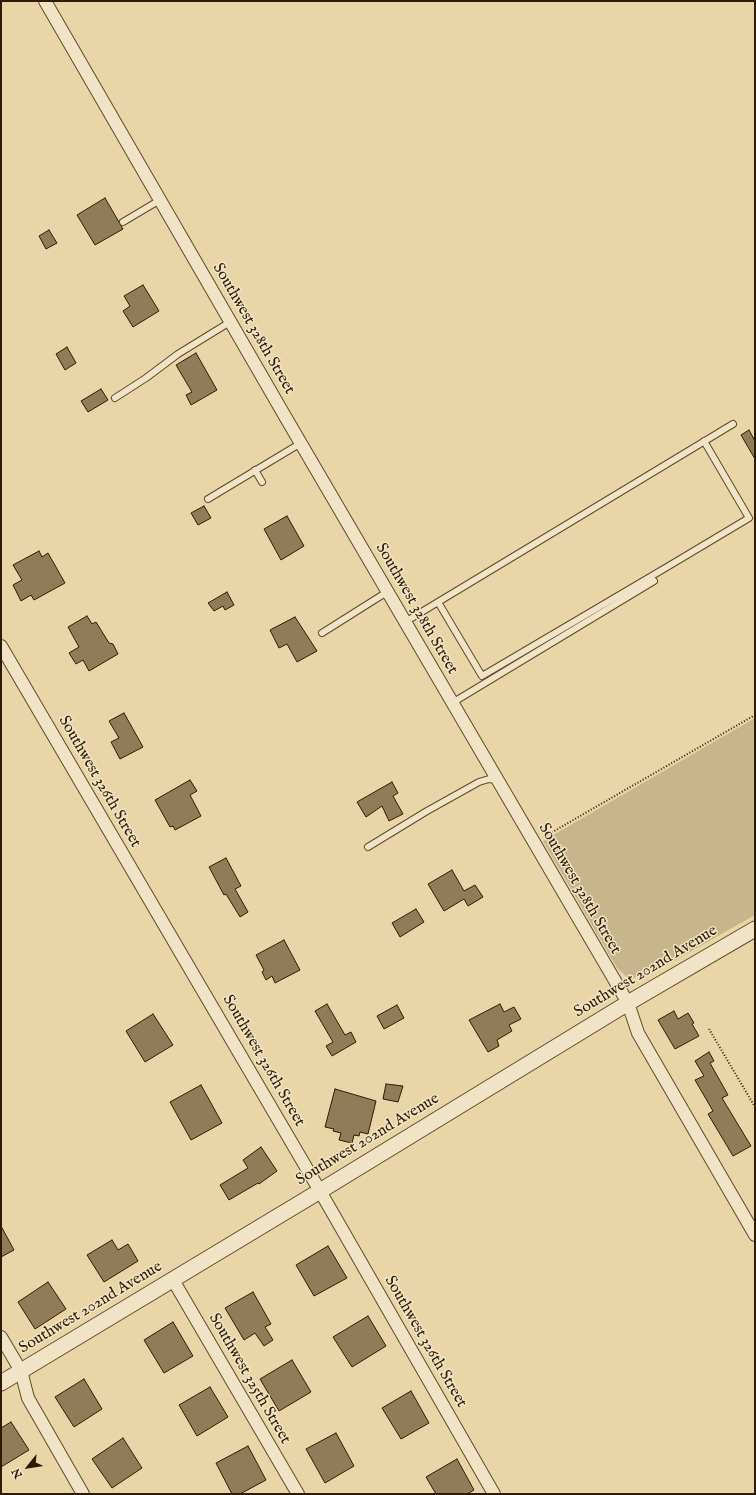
<!DOCTYPE html>
<style>
body{margin:0}
#map{position:relative;width:756px;height:1495px;overflow:hidden;background:#e9d5a8;font-family:"IM FELL English",serif}
canvas{display:block}
.frame{position:absolute;inset:0;border:2px solid #2f1b01;pointer-events:none}
.north{position:absolute;left:8px;top:1447px;width:40px;height:40px;-webkit-text-stroke:3px #f1e4c6;paint-order:stroke;rotate:240deg;font-size:11px;font-weight:700;line-height:16px;text-align:center;color:#2f1b01}
.north::after{content:'';display:block;margin:auto;width:14px;height:18px;background:#2f1b01;clip-path:polygon(50% 0,100% 100%,50% 72%,0 100%)}
</style>
<div id="map">
<canvas width="756" height="1495"></canvas>
<div class="frame"></div>
<div class="north">N</div>
</div>
<script>
const g = document.querySelector('canvas').getContext('2d');
g.lineJoin = 'round';
function paint(path, color) {
  g.fillStyle = color;
  g.fill(path, 'evenodd');
}
function shape(rows) {
  const path = new Path2D();
  for (const r of rows) {
    path.moveTo(r[0], r[1]);
    for (let i = 2; i < r.length; i += 2) path.lineTo(r[i], r[i + 1]);
  }
  return path;
}
function stroke(path, color, width, dash) {
  g.strokeStyle = color;
  g.lineWidth = width;
  g.lineCap = dash ? 'butt' : 'round';
  g.setLineDash(dash || []);
  g.stroke(path);
}
function label(font, color, halo, rows, align = 'center') {
  g.font = font + ' "IM FELL English",serif';
  g.lineWidth = 3;
  g.setLineDash([]);
  g.textBaseline = 'middle';
  g.strokeStyle = halo;
  g.fillStyle = color;
  for (const [text, x, y, turn = 0] of rows) {
    g.save();
    g.translate(x, y);
    g.rotate((+turn || 0) * Math.PI / 180);
    g.textAlign = isNaN(turn) ? turn : align;
    if (halo) g.strokeText(text, 0, 0);
    g.fillText(text, 0, 0);
    g.restore();
  }
}
paint(shape([
 [755,718,755,915,651,974,629,979,617,968,543,841]
]), '#c9b58c');
const building = shape([
 [105,198,123,229,95,245,77,215,105,198],
 [49,230,57,243,46,249,39,236,49,230],
 [143,285,159,311,133,327,123,311,130,306,124,296,143,285],
 [67,347,76,363,65,370,56,354,67,347],
 [196,353,217,390,191,405,186,395,192,392,176,365,196,353],
 [101,389,108,400,88,412,81,401,101,389],
 [749,430,755,441,755,459,741,435,749,430],
 [204,506,211,518,198,525,191,513,204,506],
 [287,516,304,546,281,560,264,529,287,516],
 [39,551,42,557,48,553,65,583,34,600,31,595,21,601,13,585,22,580,13,565,39,551],
 [227,592,234,605,225,610,223,606,214,611,208,603,227,592],
 [87,616,92,624,96,622,109,643,113,644,118,654,89,671,83,660,76,664,69,653,79,647,68,627,87,616],
 [295,617,317,651,297,662,287,644,279,648,270,630,295,617],
 [124,713,143,747,120,759,111,742,119,738,109,721,124,713],
 [190,780,197,791,190,795,201,816,175,830,173,826,170,827,155,800,190,780],
 [392,782,398,793,393,796,403,814,389,821,382,806,366,817,357,802,392,782],
 [226,858,241,886,235,889,248,912,240,917,226,894,224,895,209,867,226,858],
 [452,870,464,891,475,885,483,897,468,906,464,899,444,911,428,884,452,870],
 [416,909,424,922,400,937,392,923,416,909],
 [284,940,300,970,275,983,272,976,266,980,262,972,264,970,256,955,284,940],
 [327,1004,345,1035,351,1032,356,1042,332,1056,326,1046,333,1042,315,1011,327,1004],
 [500,1004,504,1012,514,1007,521,1019,509,1025,512,1031,497,1040,499,1046,488,1052,469,1020,500,1004],
 [397,1005,404,1018,384,1029,377,1016,397,1005],
 [674,1011,678,1019,688,1013,694,1023,692,1024,699,1036,675,1049,658,1020,674,1011],
 [153,1014,173,1045,145,1062,126,1031,153,1014],
 [709,1052,714,1061,710,1063,728,1095,722,1098,751,1146,733,1156,708,1114,713,1111,695,1080,704,1076,695,1061,709,1052],
 [386,1084,403,1086,398,1102,383,1099,386,1084],
 [201,1085,222,1123,191,1140,170,1102,201,1085],
 [335,1089,376,1101,368,1134,360,1132,359,1136,354,1135,352,1143,339,1140,341,1133,333,1131,334,1129,325,1127,335,1089],
 [261,1147,277,1171,259,1184,258,1183,229,1200,220,1185,248,1168,243,1160,261,1147],
 [1,1226,14,1250,1,1257,1,1226],
 [112,1240,118,1250,128,1244,138,1261,104,1282,87,1255,112,1240],
 [328,1246,347,1278,314,1296,296,1265,328,1246],
 [48,1282,66,1309,35,1329,18,1302,48,1282],
 [253,1292,271,1324,265,1327,273,1340,264,1346,255,1333,244,1340,225,1308,253,1292],
 [368,1316,386,1346,352,1367,333,1337,368,1316],
 [173,1322,193,1356,164,1373,144,1340,173,1322],
 [292,1360,311,1392,279,1411,260,1379,292,1360],
 [84,1379,102,1409,74,1427,55,1397,84,1379],
 [210,1387,228,1417,197,1436,179,1405,210,1387],
 [411,1391,429,1423,401,1439,382,1408,411,1391],
 [11,1422,29,1450,1,1467,1,1428,11,1422],
 [336,1433,354,1466,325,1483,306,1449,336,1433],
 [123,1438,142,1468,112,1488,92,1459,123,1438],
 [248,1446,266,1480,240,1494,232,1494,216,1463,248,1446],
 [457,1459,474,1490,467,1494,436,1494,426,1477,457,1459]
]);
paint(building, '#907c58');
stroke(building, '#2f1b01', 1);
const service = shape([
 [123,222,160,200],
 [115,398,146,378,178,354,230,322],
 [255,470,262,482],
 [208,499,301,443],
 [438,602,482,676,667,567,749,518,704,441],
 [405,622,733,424],
 [322,633,387,592],
 [452,703,654,581],
 [368,847,427,811,479,782,489,779,497,780]
]);
const minor = shape([
 [45,1,286,418,628,1003,638,1033,755,1235],
 [1,646,320,1191,494,1494],
 [173,1280,298,1494],
 [1,1337,21,1371,28,1398,83,1494]
]);
const tertiary = shape([
 [1,1383,320,1191,628,1003,755,929]
]);
stroke(service, '#5e4a2b', 8);
stroke(minor, '#5e4a2b', 14);
stroke(tertiary, '#5e4a2b', 17);
stroke(shape([
 [544,837,755,715],
 [709,1029,755,1107]
]), '#2f1b01', 2, [1, 2]);
stroke(service, '#f1e4c6', 6);
stroke(minor, '#f1e4c6', 12);
stroke(tertiary, '#f1e4c6', 15);
label('16px', '#2f1b01', '#f1e4c6', [
 ["Southwest 328th Street",253,329,60],
 ["Southwest 328th Street",416,609,60],
 ["Southwest 326th Street",99,782,60],
 ["Southwest 328th Street",579,889,60],
 ["Southwest 202nd Avenue",646,972,-31],
 ["Southwest 326th Street",263,1061,60],
 ["Southwest 202nd Avenue",368,1140,-31],
 ["Southwest 202nd Avenue",91,1308,-31],
 ["Southwest 326th Street",425,1342,60],
 ["Southwest 325th Street",249,1379,60]
]);
</script>
